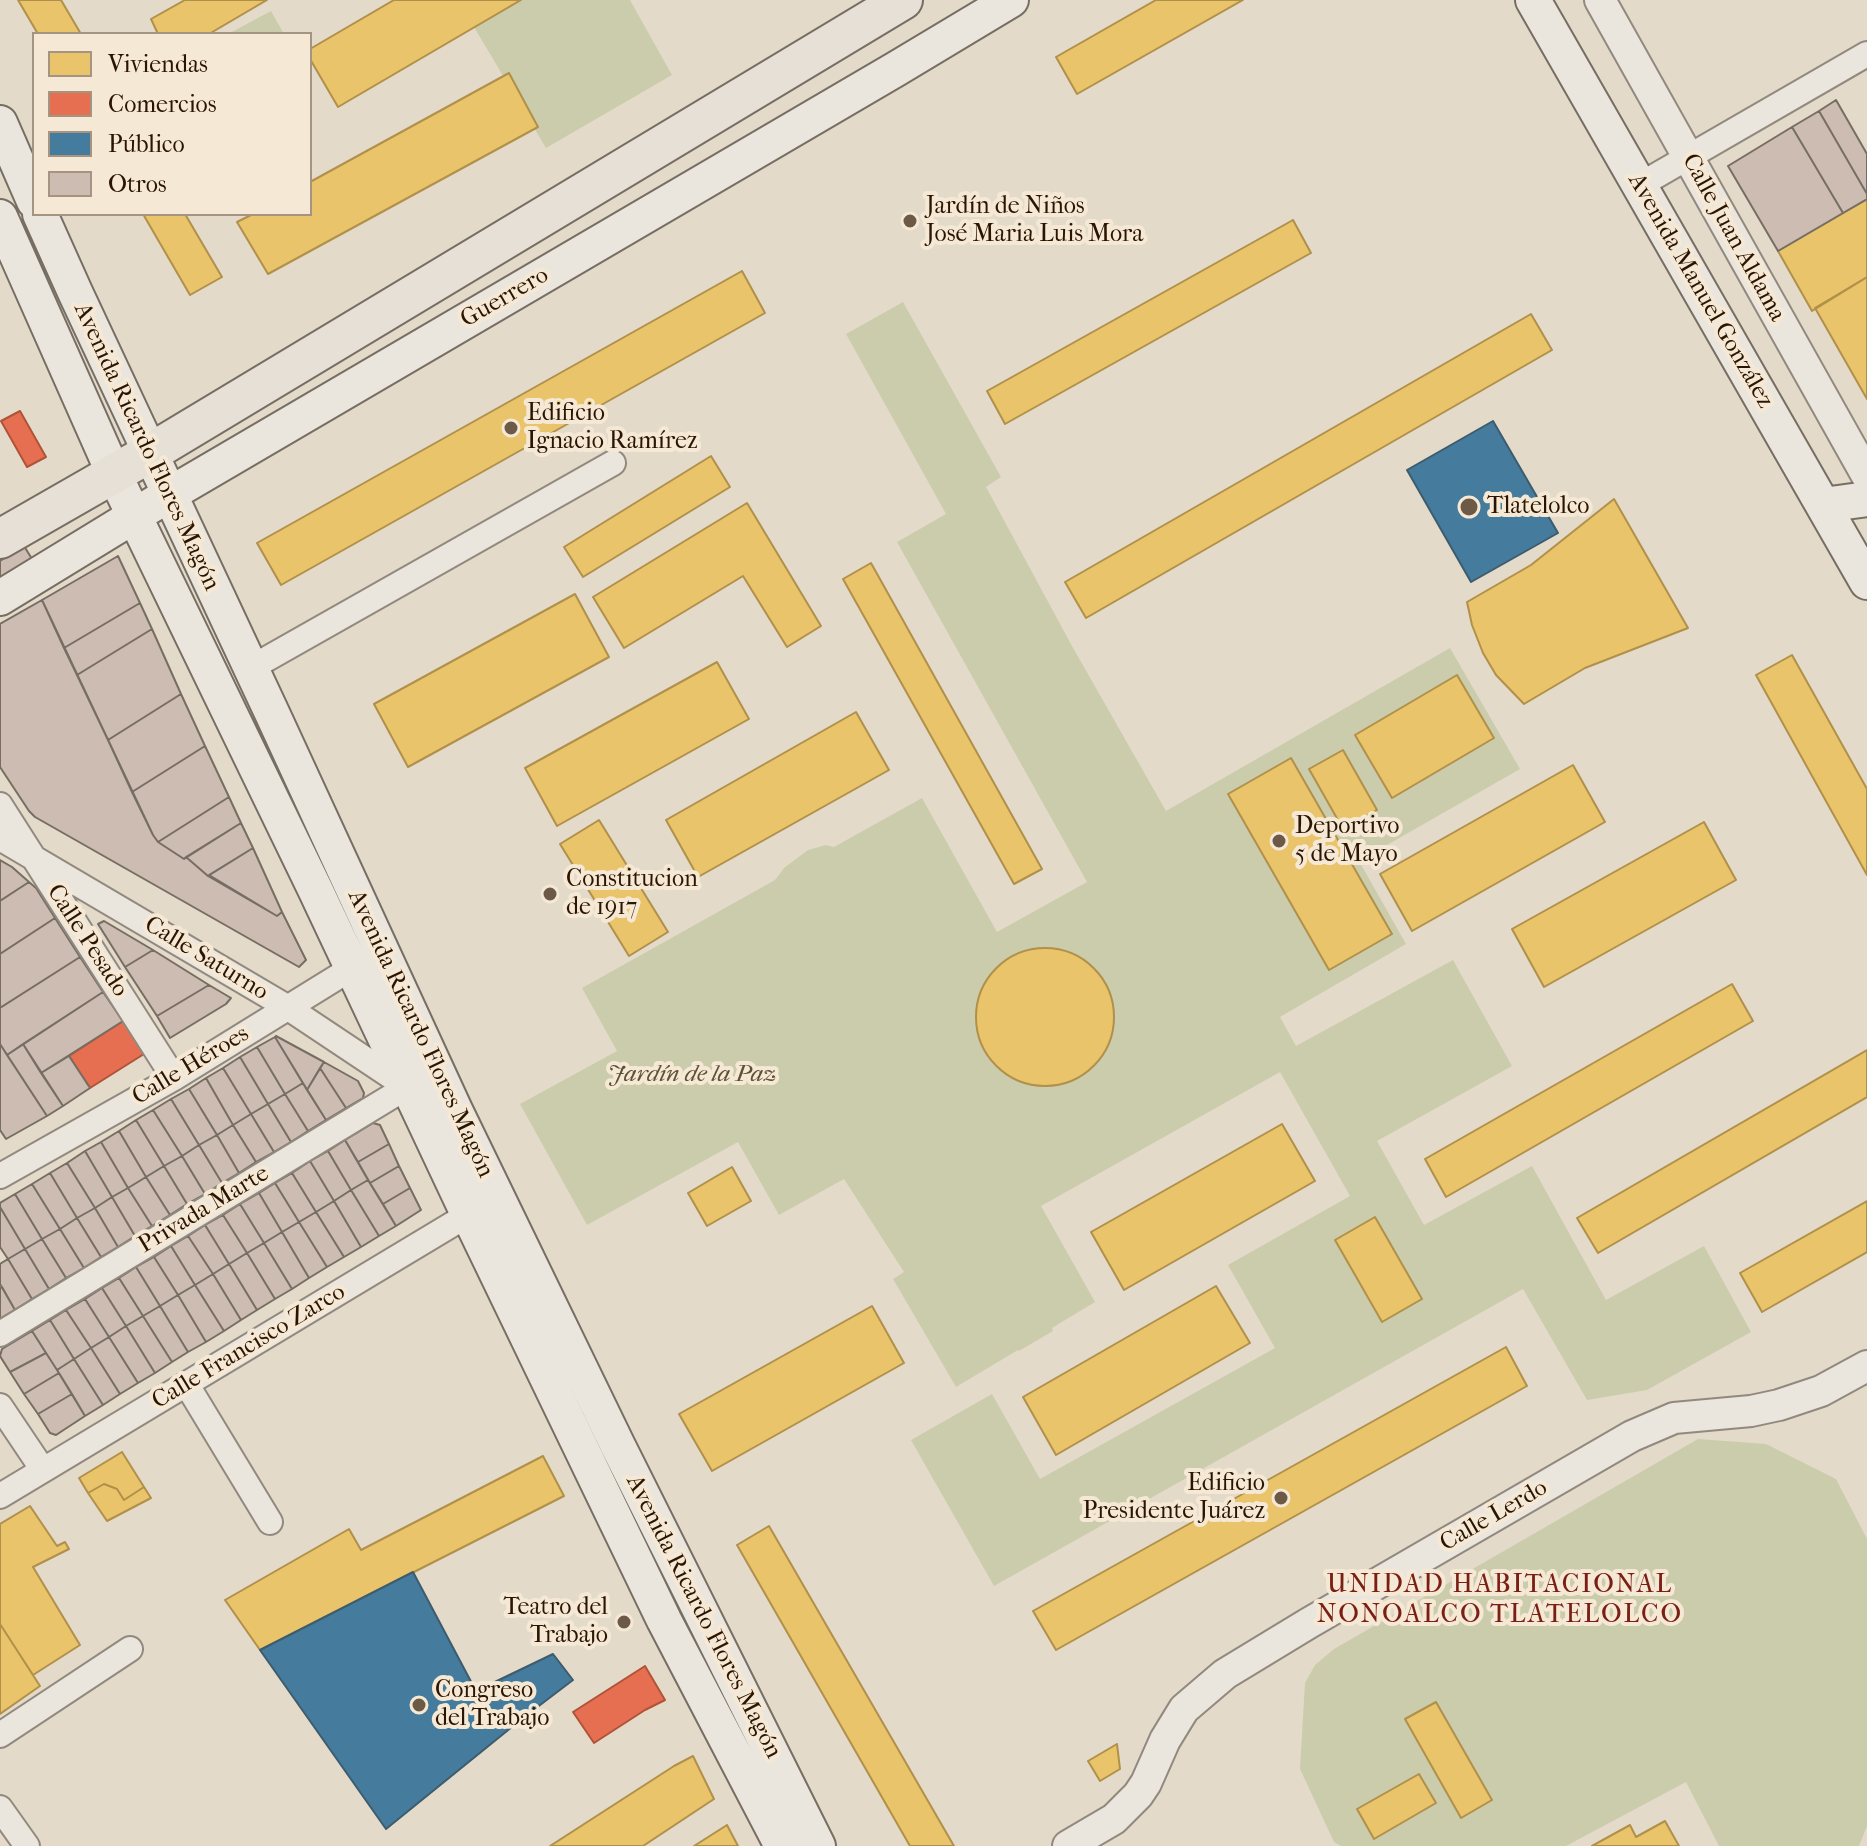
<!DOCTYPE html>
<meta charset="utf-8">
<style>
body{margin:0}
#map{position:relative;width:1867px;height:1846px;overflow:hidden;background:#e4daca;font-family:"IM FELL French Canon",serif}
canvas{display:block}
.legend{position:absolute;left:32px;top:32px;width:280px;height:184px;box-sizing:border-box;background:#f5e9d6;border:2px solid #a49481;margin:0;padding:10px 14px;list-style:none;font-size:24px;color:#2b1501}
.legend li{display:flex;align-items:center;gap:16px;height:40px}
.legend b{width:40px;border:2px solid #a49481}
</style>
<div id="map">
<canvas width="1867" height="1846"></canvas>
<ul class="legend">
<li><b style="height:22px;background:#e9c46a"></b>Viviendas</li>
<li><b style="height:22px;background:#e76f51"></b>Comercios</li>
<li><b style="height:22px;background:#457b9d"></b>Público</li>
<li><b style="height:22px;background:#ccbcb2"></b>Otros</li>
</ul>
</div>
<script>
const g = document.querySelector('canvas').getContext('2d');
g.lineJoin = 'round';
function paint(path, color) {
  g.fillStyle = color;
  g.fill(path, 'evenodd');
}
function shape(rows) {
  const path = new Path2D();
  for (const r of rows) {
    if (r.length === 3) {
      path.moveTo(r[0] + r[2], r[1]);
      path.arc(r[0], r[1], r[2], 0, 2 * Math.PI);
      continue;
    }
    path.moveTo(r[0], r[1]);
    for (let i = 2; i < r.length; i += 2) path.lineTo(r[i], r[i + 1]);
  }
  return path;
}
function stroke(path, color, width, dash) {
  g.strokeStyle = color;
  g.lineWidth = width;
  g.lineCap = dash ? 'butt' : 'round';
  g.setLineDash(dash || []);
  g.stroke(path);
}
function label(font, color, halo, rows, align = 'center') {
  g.font = font + ' "IM FELL French Canon",serif';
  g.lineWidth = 8;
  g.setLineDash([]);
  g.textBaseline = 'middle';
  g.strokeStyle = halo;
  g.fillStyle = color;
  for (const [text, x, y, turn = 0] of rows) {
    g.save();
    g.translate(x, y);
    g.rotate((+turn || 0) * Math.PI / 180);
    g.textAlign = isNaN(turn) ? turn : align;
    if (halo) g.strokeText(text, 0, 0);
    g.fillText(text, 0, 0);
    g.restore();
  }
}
paint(shape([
 [521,0,630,0,672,75,546,148,474,27],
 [271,11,284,34,228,34],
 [903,302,1001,477,986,487,1072,646,1166,811,1450,648,1520,769,1359,861,1406,944,1280,1017,1296,1046,1453,960,1512,1066,1377,1141,1424,1225,1532,1166,1606,1300,1704,1246,1751,1332,1647,1390,1587,1400,1523,1289,994,1586,911,1440,992,1394,1040,1479,1275,1348,1228,1265,1350,1196,1280,1072,1041,1206,1095,1302,1052,1328,1053,1331,1019,1351,1018,1350,956,1387,893,1279,904,1272,844,1179,779,1215,738,1142,587,1225,520,1104,617,1051,582,988,775,880,784,868,808,850,826,845,834,847,922,798,997,932,1087,882,897,542,946,514,846,334],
 [1698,1439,1766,1444,1836,1479,1867,1539,1867,1826,1859,1846,1719,1846,1686,1782,1566,1846,1341,1846,1334,1842,1300,1769,1305,1683,1315,1665,1334,1649]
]), '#cbccac');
const homes = shape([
 [18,0,61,0,81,34,38,34,18,0],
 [185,0,267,0,209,34,158,34,151,19,185,0],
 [394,0,521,0,338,107,310,59,310,49,394,0],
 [1156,0,1243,0,1077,94,1056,57,1156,0],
 [509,73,538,127,268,274,237,222,253,214,310,214,310,182,509,73],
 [1867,199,1867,277,1812,311,1778,251,1867,199],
 [143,214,185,214,222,277,190,295,143,214],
 [1293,220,1311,253,1005,424,987,391,1293,220],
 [742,271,765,313,281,585,257,543,742,271],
 [1867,277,1867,399,1815,308,1867,277],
 [1531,314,1552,350,1086,618,1065,582,1531,314],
 [711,456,730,487,583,577,564,547,711,456],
 [1614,499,1688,628,1585,668,1524,704,1496,675,1483,653,1472,625,1467,602,1531,565,1614,499],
 [747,503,821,626,787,647,743,576,624,648,593,597,747,503],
 [871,563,1042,869,1014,884,843,579,871,563],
 [575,594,609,657,408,767,374,704,575,594],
 [1792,655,1867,789,1867,875,1756,675,1792,655],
 [717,662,749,719,557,826,525,768,717,662],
 [1457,675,1494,738,1392,798,1355,735,1457,675],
 [856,712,889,770,698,877,666,820,856,712],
 [1343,750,1377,810,1343,829,1309,769,1343,750],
 [1291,758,1392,934,1329,970,1228,794,1291,758],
 [1573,765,1605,822,1412,931,1380,874,1573,765],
 [599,820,668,932,629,956,560,844,599,820],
 [1704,822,1736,880,1544,987,1512,929,1704,822],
 [1045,1017,69],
 [1732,984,1753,1021,1446,1197,1425,1159,1732,984],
 [1867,1050,1867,1097,1598,1253,1577,1218,1867,1050],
 [1282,1124,1315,1181,1124,1290,1091,1232,1282,1124],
 [732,1167,751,1201,707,1226,688,1193,732,1167],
 [1867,1201,1867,1252,1762,1312,1740,1273,1867,1201],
 [1375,1217,1422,1299,1382,1322,1335,1240,1375,1217],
 [1216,1286,1250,1343,1056,1455,1023,1397,1216,1286],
 [872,1306,904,1363,712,1471,679,1414,872,1306],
 [1506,1347,1527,1386,1056,1650,1033,1611,1506,1347],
 [122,1452,144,1487,124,1500,117,1489,104,1484,88,1493,79,1478,122,1452],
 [543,1456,564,1496,260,1650,225,1600,349,1529,361,1550,543,1456],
 [104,1484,117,1489,124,1500,144,1487,151,1498,107,1521,88,1493,104,1484],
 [30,1506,57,1546,65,1542,69,1549,33,1567,80,1645,33,1675,0,1624,0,1524,30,1506],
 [769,1526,954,1846,910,1846,737,1545,769,1526],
 [0,1624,40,1686,0,1714,0,1624],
 [1436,1702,1492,1800,1461,1818,1405,1719,1436,1702],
 [1117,1744,1120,1769,1100,1781,1088,1761,1117,1744],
 [693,1756,714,1799,643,1846,550,1846,674,1766,693,1756],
 [1419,1774,1436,1803,1374,1839,1357,1809,1419,1774],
 [1665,1821,1679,1846,1592,1846,1630,1825,1636,1837,1665,1821],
 [727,1825,738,1846,694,1846,727,1825]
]);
paint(homes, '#e9c46a');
stroke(homes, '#b0904a', 2);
const shops = shape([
 [20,411,46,457,27,467,1,421,20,411],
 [123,1021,144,1054,90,1088,69,1056,123,1021],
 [645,1666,665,1700,645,1710,594,1743,573,1712,645,1666]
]);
paint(shops, '#e76f51');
stroke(shops, '#af5439', 2);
const public = shape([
 [1493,421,1558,533,1471,582,1407,470,1493,421],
 [413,1572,476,1691,553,1654,573,1680,523,1718,386,1829,260,1650,413,1572]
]);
paint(public, '#457b9d');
stroke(public, '#3d5c6e', 2);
const building = shape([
 [1836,100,1867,154,1867,194,1819,111,1836,100],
 [1819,111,1867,194,1867,199,1843,213,1792,127,1819,111],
 [1792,127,1843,213,1778,251,1728,166,1792,127],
 [24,546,37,567,0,589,0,561,24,546],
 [118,556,140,603,64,648,42,600,118,556],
 [42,600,153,835,158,842,184,859,186,857,208,876,277,916,282,912,306,960,299,967,35,817,29,811,0,767,0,624,42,600],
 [140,603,152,629,77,675,64,648,140,603],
 [152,629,181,694,108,740,77,675,152,629],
 [181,694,205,746,132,792,108,740,181,694],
 [205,746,229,797,158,842,153,835,132,792,205,746],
 [229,797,241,823,184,859,158,842,229,797],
 [241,823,253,848,208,876,186,857,241,823],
 [253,848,282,912,277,916,209,875,253,848],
 [0,860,12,867,29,882,0,901,0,860],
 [29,882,36,888,55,918,0,954,0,901,29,882],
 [55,918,80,957,0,1008,0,954,55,918],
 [104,921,153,950,125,967,98,924,104,921],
 [153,950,209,985,157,1016,125,967,153,950],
 [80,957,103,992,7,1055,0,1044,0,1008,80,957],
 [209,985,231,998,226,1004,170,1038,157,1016,209,985],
 [103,992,123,1021,41,1073,23,1044,103,992],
 [276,1036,324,1062,307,1090,275,1037,276,1036],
 [275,1037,303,1083,285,1094,257,1047,275,1037],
 [0,1044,47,1116,6,1139,0,1130,0,1044],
 [23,1044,63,1106,47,1116,7,1055,23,1044],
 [257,1047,285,1094,268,1104,240,1057,257,1047],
 [69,1056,90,1088,63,1106,41,1073,69,1056],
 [240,1057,268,1104,251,1114,223,1068,240,1057],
 [324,1062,358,1081,364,1093,363,1098,346,1108,320,1068,324,1062],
 [223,1068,251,1114,233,1125,206,1078,223,1068],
 [320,1068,346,1108,326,1120,307,1090,320,1068],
 [206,1078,233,1125,217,1135,189,1089,206,1078],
 [303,1083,326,1120,308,1131,285,1094,303,1083],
 [189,1089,217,1135,199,1145,171,1099,189,1089],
 [285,1094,308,1131,291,1142,268,1104,285,1094],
 [171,1099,199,1145,182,1156,153,1110,171,1099],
 [268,1104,291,1142,274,1152,251,1114,268,1104],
 [153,1110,182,1156,164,1166,136,1120,153,1110],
 [251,1114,274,1152,256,1162,233,1125,251,1114],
 [136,1120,164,1166,146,1177,119,1131,136,1120],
 [373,1123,380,1125,389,1144,358,1162,345,1140,373,1123],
 [233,1125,256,1162,239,1173,217,1135,233,1125],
 [119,1131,146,1177,128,1188,101,1142,119,1131],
 [217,1135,239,1173,222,1183,199,1145,217,1135],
 [345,1140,368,1180,351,1190,328,1151,345,1140],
 [101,1142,128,1188,112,1197,85,1151,101,1142],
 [389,1144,399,1166,370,1183,358,1162,389,1144],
 [199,1145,222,1183,205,1194,182,1156,199,1145],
 [85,1151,112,1197,95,1208,67,1163,85,1151],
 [328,1151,351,1190,334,1201,310,1161,328,1151],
 [182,1156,205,1194,187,1204,164,1166,182,1156],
 [310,1161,334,1201,316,1212,292,1173,310,1161],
 [67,1163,95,1208,77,1218,50,1173,67,1163],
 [164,1166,187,1204,170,1215,146,1177,164,1166],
 [399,1166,410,1188,383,1204,370,1183,399,1166],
 [50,1173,77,1218,60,1229,32,1184,50,1173],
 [292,1173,316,1212,299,1222,275,1183,292,1173],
 [146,1177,170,1215,152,1226,128,1188,146,1177],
 [368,1180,396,1226,379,1236,351,1190,368,1180],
 [275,1183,299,1222,282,1232,259,1193,275,1183],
 [32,1184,60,1229,42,1239,15,1194,32,1184],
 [128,1188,152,1226,135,1236,112,1197,128,1188],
 [410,1188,421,1210,396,1226,383,1204,410,1188],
 [351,1190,379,1236,361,1247,334,1201,351,1190],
 [259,1193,282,1232,264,1243,240,1204,259,1193],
 [15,1194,42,1239,25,1249,0,1207,0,1203,15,1194],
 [112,1197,135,1236,118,1247,95,1208,112,1197],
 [334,1201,361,1247,344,1257,316,1212,334,1201],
 [240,1204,264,1243,247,1253,223,1215,240,1204],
 [0,1207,25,1249,8,1259,0,1247,0,1207],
 [95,1208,118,1247,101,1257,77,1218,95,1208],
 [316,1212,344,1257,327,1267,299,1222,316,1212],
 [223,1215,247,1253,229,1264,205,1225,223,1215],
 [77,1218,101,1257,84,1268,60,1229,77,1218],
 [299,1222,327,1267,309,1278,282,1232,299,1222],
 [205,1225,229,1264,213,1274,188,1236,205,1225],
 [60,1229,84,1268,66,1278,42,1239,60,1229],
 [282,1232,309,1278,292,1289,264,1243,282,1232],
 [188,1236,213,1274,195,1285,171,1246,188,1236],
 [42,1239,66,1278,49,1289,25,1249,42,1239],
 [264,1243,292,1289,275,1299,247,1253,264,1243],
 [171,1246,195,1285,178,1295,154,1257,171,1246],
 [25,1249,49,1289,32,1299,8,1259,25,1249],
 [247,1253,275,1299,257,1310,229,1264,247,1253],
 [154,1257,178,1295,160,1306,136,1267,154,1257],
 [8,1259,32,1299,15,1310,0,1284,0,1264,8,1259],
 [229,1264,257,1310,241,1320,213,1274,229,1264],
 [136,1267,160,1306,143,1316,119,1278,136,1267],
 [213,1274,241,1320,224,1331,195,1285,213,1274],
 [119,1278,143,1316,126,1326,102,1288,119,1278],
 [195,1285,224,1331,206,1342,178,1295,195,1285],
 [2,1287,15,1310,0,1319,0,1288,2,1287],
 [102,1288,126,1326,109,1337,85,1299,102,1288],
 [178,1295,206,1342,188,1352,160,1306,178,1295],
 [85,1299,109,1337,91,1348,66,1310,85,1299],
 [160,1306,188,1352,172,1362,143,1316,160,1306],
 [66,1310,91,1348,74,1359,50,1320,66,1310],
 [143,1316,172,1362,155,1373,126,1326,143,1316],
 [50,1320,74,1359,57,1370,32,1331,50,1320],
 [126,1326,155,1373,138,1383,109,1337,126,1326],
 [32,1331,46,1353,10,1372,0,1356,2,1349,32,1331],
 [109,1337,138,1383,120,1394,91,1348,109,1337],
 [91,1348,120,1394,103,1405,74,1359,91,1348],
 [46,1353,59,1373,24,1394,10,1372,46,1353],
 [74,1359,103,1405,85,1416,57,1370,74,1359],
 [59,1373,72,1394,38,1414,24,1394,59,1373],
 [72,1394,85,1416,56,1435,50,1433,38,1414,72,1394]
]);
paint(building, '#ccbcb2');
stroke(building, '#776e63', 2);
const minor = shape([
 [1640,185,1867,54],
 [249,669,613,463],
 [0,805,174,1078],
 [0,838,287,1007,407,1087,0,1334],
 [0,1176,174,1078,365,960],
 [187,1385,270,1522],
 [0,1406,43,1470],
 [0,1496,481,1207],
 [0,1735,130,1649],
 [0,1808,27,1846]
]);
const tertiary = shape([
 [1600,0,1867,476],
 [1068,1846,1114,1819,1138,1795,1146,1783,1165,1740,1184,1709,1225,1674,1309,1623,1632,1436,1674,1418,1751,1411,1779,1405,1821,1391,1867,1366]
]);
const secondary = shape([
 [1533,0,1867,582],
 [0,123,34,201],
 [40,214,75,292,272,713,455,1110,618,1446,818,1846],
 [0,217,114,474,315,889,469,1216,664,1620,782,1846],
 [1823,505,1867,499],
 [0,598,170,494,896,69,1011,0]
]);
const primary = shape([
 [0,539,150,453,903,0]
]);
stroke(minor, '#92897e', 28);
stroke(tertiary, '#92897e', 34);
stroke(secondary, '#776e63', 38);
stroke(primary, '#776e63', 42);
stroke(minor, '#eae5dd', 24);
stroke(tertiary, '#eae5dd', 30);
stroke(secondary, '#eae5dd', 34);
stroke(primary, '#e7e0d7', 38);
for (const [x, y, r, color] of [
 [910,221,8,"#6c5a47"],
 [511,428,8,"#6c5a47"],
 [1469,507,10,"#6c5a47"],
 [1279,841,8,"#6c5a47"],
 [550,894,8,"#6c5a47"],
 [1281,1498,8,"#6c5a47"],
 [624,1622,8,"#6c5a47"],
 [419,1705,8,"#6c5a47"]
]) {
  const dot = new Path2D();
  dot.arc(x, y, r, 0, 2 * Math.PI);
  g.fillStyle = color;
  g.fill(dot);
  stroke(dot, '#f5e9d6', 3);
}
label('24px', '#2b1501', '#f5e9d6', [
 ["Jardín de Niños",926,207],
 ["José Maria Luis Mora",926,235],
 ["Edificio",527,414],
 ["Ignacio Ramírez",527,442],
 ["Tlatelolco",1487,507],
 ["Deportivo",1295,827],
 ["5 de Mayo",1295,855],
 ["Constitucion",566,880],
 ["de 1917",566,908],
 ["Edificio",1265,1484,"right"],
 ["Presidente Juárez",1265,1512,"right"],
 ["Teatro del",608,1608,"right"],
 ["Trabajo",608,1636,"right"],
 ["Congreso",435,1691],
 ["del Trabajo",435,1719]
], 'left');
label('24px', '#2b1501', '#f5e9d6', [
 ["Calle Juan Aldama",1733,238,61],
 ["Avenida Manuel González",1700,291,60],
 ["Guerrero",505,298,-30],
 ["Avenida Ricardo Flores Magón",146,447,65],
 ["Calle Pesado",87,941,57],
 ["Calle Saturno",206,959,31],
 ["Avenida Ricardo Flores Magón",420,1034,65],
 ["Calle Héroes",191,1066,-31],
 ["Privada Marte",204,1210,-31],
 ["Calle Francisco Zarco",249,1347,-31],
 ["Calle Lerdo",1494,1516,-30],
 ["Avenida Ricardo Flores Magón",703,1617,63]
]);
label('italic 24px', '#5c5134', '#f5e9d6', [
 ["Jardín de la Paz",692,1075]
]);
g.letterSpacing = '2px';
label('26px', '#7a1f14', '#f5e9d6', [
 ["UNIDAD HABITACIONAL",1500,1586],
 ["NONOALCO TLATELOLCO",1500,1616]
]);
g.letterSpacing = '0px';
</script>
